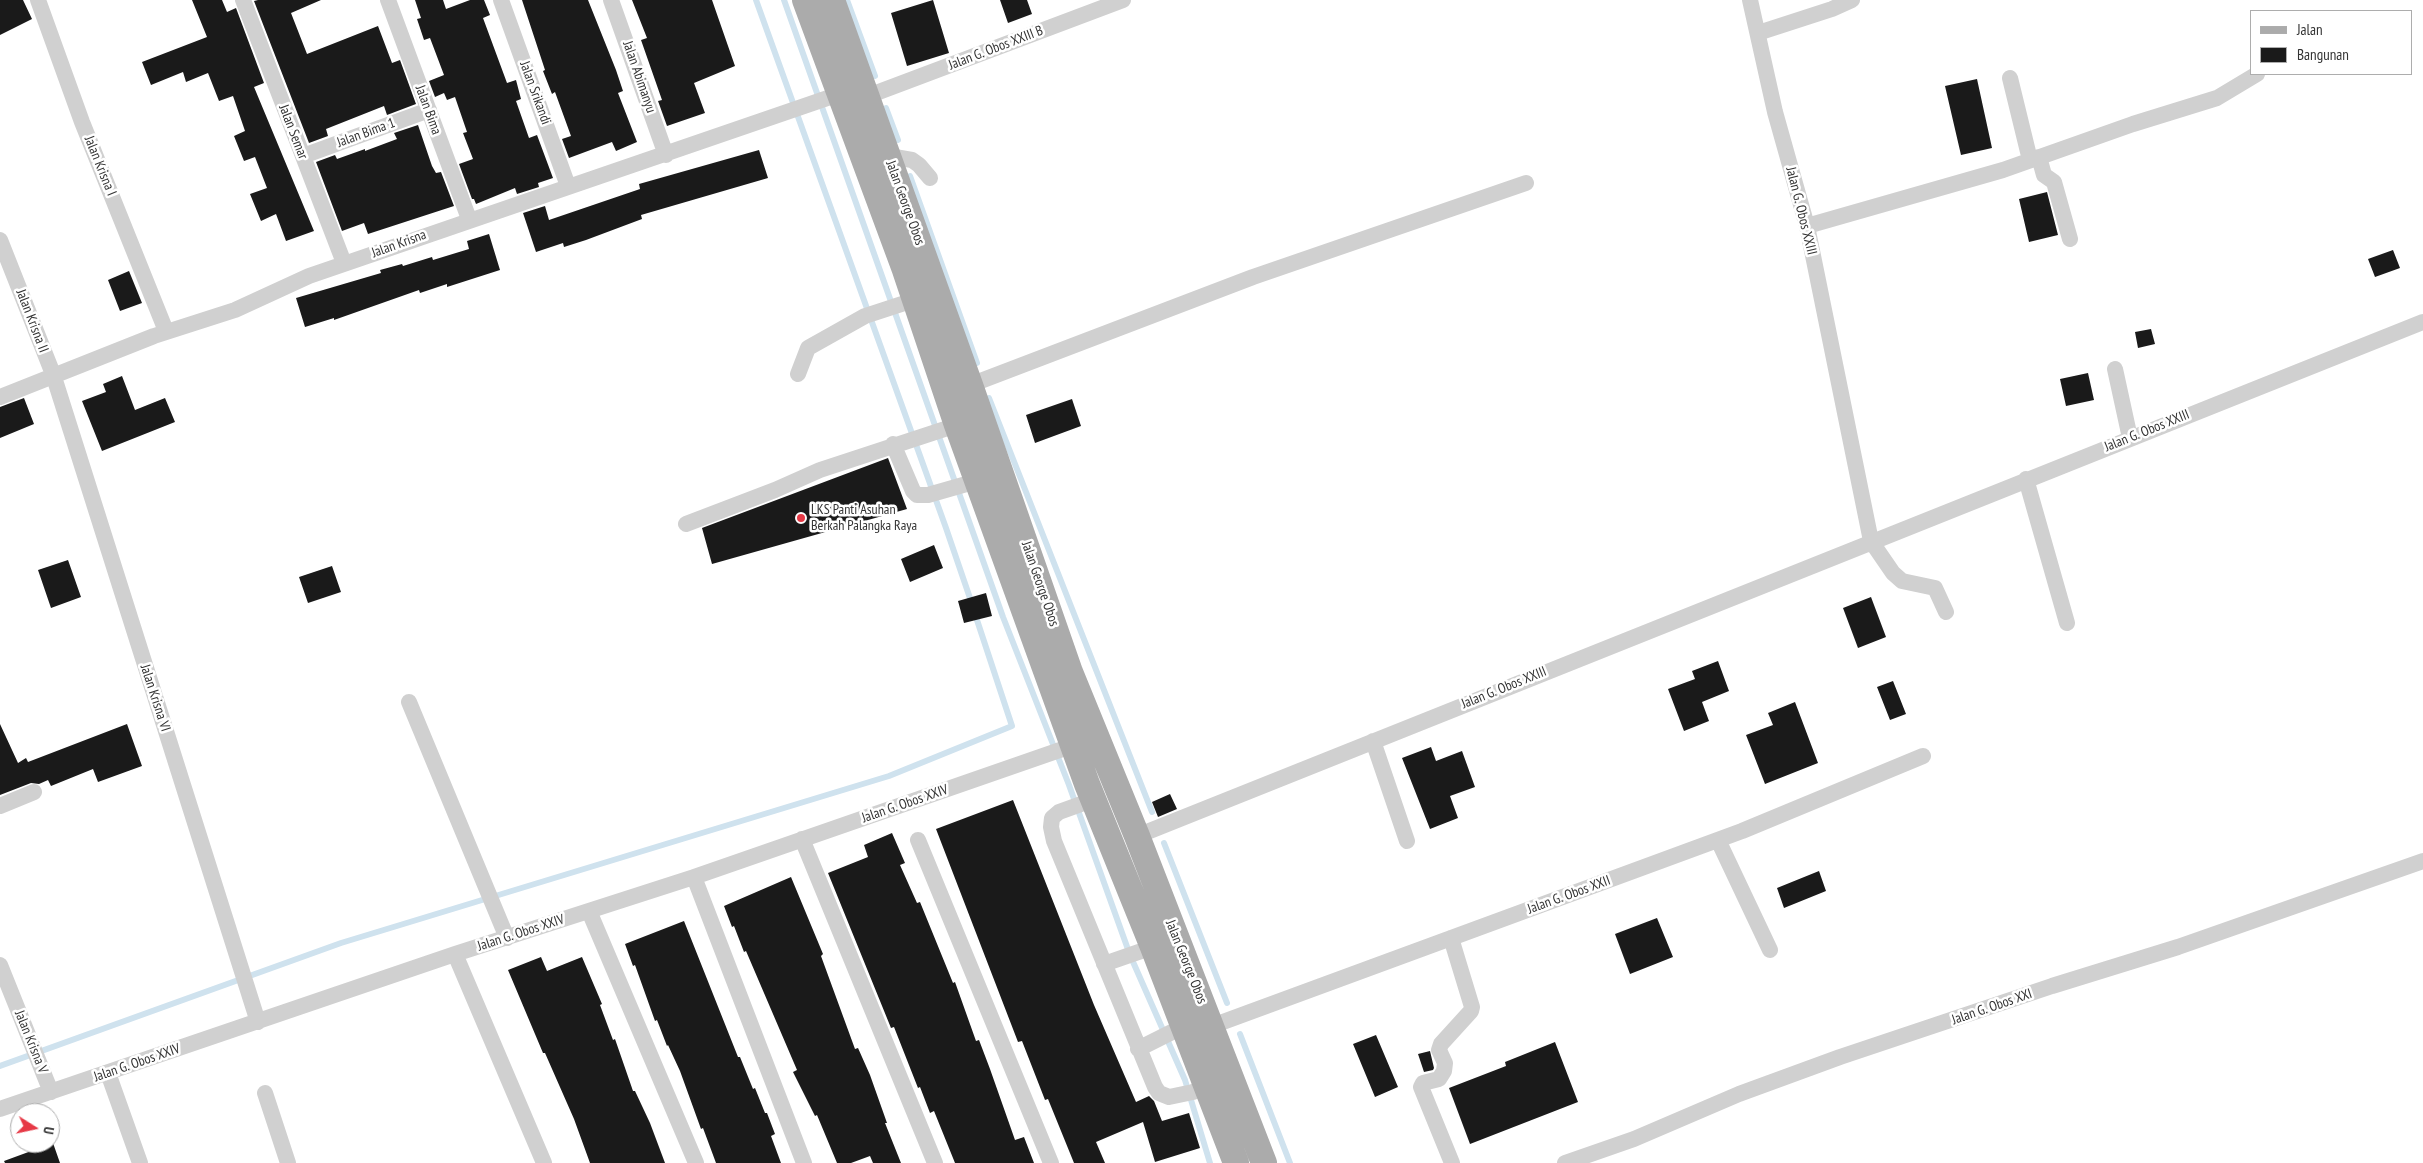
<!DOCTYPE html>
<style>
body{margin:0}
#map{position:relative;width:2423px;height:1163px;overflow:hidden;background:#fff;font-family:"PT Sans Narrow",sans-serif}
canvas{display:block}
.legend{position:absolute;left:2250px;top:10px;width:162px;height:65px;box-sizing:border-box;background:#fff;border:1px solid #adadad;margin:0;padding:6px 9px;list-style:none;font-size:15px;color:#333}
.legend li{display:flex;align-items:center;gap:10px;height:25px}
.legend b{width:25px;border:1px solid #adadad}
.north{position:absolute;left:10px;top:1103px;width:50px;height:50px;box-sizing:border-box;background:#fff;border:1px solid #adadad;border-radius:50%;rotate:100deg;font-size:14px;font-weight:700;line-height:20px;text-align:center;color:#333}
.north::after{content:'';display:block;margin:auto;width:18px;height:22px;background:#e63946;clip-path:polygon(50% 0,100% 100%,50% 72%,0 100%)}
</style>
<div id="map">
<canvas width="2423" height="1163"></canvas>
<ul class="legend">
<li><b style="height:6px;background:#ababab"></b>Jalan</li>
<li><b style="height:14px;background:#1a1a1a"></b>Bangunan</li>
</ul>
<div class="north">U</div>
</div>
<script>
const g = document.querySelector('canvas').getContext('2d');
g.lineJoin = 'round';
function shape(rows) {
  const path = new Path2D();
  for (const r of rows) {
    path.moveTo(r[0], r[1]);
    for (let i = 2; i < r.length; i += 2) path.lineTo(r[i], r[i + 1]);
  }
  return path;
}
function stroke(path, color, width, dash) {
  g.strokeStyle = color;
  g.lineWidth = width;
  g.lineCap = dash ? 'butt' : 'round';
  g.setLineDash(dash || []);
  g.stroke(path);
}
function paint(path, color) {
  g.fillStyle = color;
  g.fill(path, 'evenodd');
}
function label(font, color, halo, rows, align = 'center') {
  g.font = font + ' "PT Sans Narrow",sans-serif';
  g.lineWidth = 5;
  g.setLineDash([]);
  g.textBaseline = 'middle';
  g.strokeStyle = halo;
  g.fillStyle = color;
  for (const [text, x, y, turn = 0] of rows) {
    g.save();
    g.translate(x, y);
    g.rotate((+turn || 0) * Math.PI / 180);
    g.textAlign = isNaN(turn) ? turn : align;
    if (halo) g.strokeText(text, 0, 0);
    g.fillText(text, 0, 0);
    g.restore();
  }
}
stroke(shape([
 [756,0,946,528,972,604],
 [784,0,1003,617,1069,785,1130,955,1185,1080,1210,1163],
 [847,0,875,76],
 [886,108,898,140],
 [910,176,977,363],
 [989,398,1152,812],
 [1164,843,1227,1003],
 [1240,1034,1290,1163],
 [0,1066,341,943,889,776,1012,726,975,614]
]), '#cfe2ee', 6);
paint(shape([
 [0,0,23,0,32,19,0,35],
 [192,0,222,0,227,12,236,8,264,83,254,87,314,231,286,241,276,214,261,221,250,194,267,188,255,157,244,161,234,136,245,131,233,96,219,101,208,73,186,82,183,72,151,85,142,62,207,37],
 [258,0,321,0,291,13,307,54,378,26,392,63,400,60,416,104,387,115,384,106,326,129,328,136,309,143,254,1],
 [415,0,443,0,446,9,470,0,484,0,490,15,483,18,507,83,516,80,521,99,516,101,529,138,537,135,553,178,538,183,539,187,517,194,515,188,476,204,474,199,472,199,459,164,473,159,463,133,467,132,455,97,447,100,444,93,435,97,429,81,444,75,430,38,424,40,417,19,421,18],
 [522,0,588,0,616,70,623,91,618,93,637,142,616,151,612,142,569,158,562,139,571,136,555,92,552,94,543,71,545,70],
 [632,0,712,0,735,66,694,83,705,113,667,126,658,101,662,100,641,40,647,38],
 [933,0,949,53,907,66,891,13],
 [1000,0,1027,0,1032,14,1008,23],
 [1977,79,1992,148,1961,155,1945,86],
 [418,125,432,166,436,173,441,172,454,206,368,234,364,223,342,231,316,162,335,155,337,159,365,149,365,151,397,139,394,133],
 [759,150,768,178,641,215,642,219,586,240,564,247,563,243,536,252,523,213,545,206,549,220,640,189,639,184],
 [2047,192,2058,235,2029,242,2019,199],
 [489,234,500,270,447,287,447,284,420,293,419,290,334,320,334,318,305,327,296,298,381,273,380,270,402,264,403,266,432,257,433,260,469,249,467,241],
 [2393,250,2400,268,2375,277,2368,259],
 [129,271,142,303,120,311,108,280],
 [2151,329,2155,344,2138,348,2135,332],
 [2088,373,2094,400,2066,406,2060,379],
 [122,376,135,410,165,398,175,422,102,451,82,401,106,392,103,384],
 [24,398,34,424,0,438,0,407],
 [1072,399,1081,426,1035,443,1026,415],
 [888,458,907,509,712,564,702,528],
 [934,545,943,568,910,582,901,559],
 [68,560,81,597,51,608,38,570],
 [332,566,341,592,308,603,299,577],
 [986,593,992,616,964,623,958,601],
 [1871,597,1886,637,1858,648,1843,608],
 [1718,661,1729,691,1702,702,1709,721,1684,731,1668,689,1695,679,1692,671],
 [1893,681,1906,714,1890,720,1877,687],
 [1795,702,1818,763,1765,784,1746,735,1773,725,1768,713],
 [0,724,18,763,26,758,28,762,127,724,142,766,98,782,93,769,51,786,48,780,39,784,31,783,0,795],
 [1431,747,1436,761,1462,751,1475,787,1450,796,1458,818,1430,829,1402,758],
 [1170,794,1177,809,1158,817,1152,802],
 [1013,800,1094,1005,1136,1102,1149,1096,1154,1101,1162,1121,1189,1113,1200,1148,1155,1162,1143,1122,1096,1142,1105,1163,1074,1163,1048,1099,1045,1100,1022,1041,1018,1042,936,829],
 [892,833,905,863,900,865,917,903,920,902,953,983,955,982,976,1041,979,1040,990,1069,1015,1140,1024,1137,1034,1163,955,1163,934,1111,930,1113,920,1087,918,1088,894,1027,891,1028,828,873,868,857,864,845],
 [1819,871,1826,891,1784,908,1777,888],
 [791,877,823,954,821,956,855,1049,858,1048,870,1075,887,1123,885,1123,901,1163,873,1163,870,1156,851,1163,837,1163,817,1115,815,1116,793,1072,797,1070,746,951,744,952,734,926,732,927,724,906],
 [1657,918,1673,957,1630,974,1615,934],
 [684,921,738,1057,740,1057,753,1089,755,1088,765,1113,767,1113,775,1134,771,1136,781,1163,716,1163,703,1128,701,1129,680,1071,668,1045,667,1046,657,1020,655,1021,635,965,633,966,625,944],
 [541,957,547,971,582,957,602,1004,600,1005,613,1040,615,1039,633,1091,635,1091,650,1123,665,1163,590,1163,574,1119,545,1053,543,1053,508,970],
 [1376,1035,1398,1087,1375,1097,1353,1044],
 [1555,1042,1578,1102,1470,1144,1449,1088,1506,1066,1505,1062],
 [1430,1051,1434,1068,1433,1070,1424,1072,1418,1054],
 [53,1143,60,1163,5,1163,4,1161]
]), '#1a1a1a');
stroke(shape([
 [38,0,82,122,166,331],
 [243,0,344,263],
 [388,0,469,219],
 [501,0,568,186],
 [611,0,666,155],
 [1750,0,1775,112,1807,226,1871,541,1893,573,1902,581,1935,588,1946,612],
 [1758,33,1832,9,1852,0],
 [2010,78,2030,160],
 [868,96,1123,0],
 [303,156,429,110],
 [889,156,912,160,919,165,930,178],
 [2039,157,2044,175,2054,182,2070,239],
 [1807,226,2003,170,2133,124,2217,98,2257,74],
 [0,240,53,374,258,1022],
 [2115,369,2130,438],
 [798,374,808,348,865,316,914,300],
 [970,385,1253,277,1526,183],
 [0,397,154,336,235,310,309,276,848,91],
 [893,444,913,491,917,495,928,495,977,481],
 [2026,479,2067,623],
 [686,524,775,490,820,470,957,425],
 [409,702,507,938],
 [1373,741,1407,841],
 [1095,799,1059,812,1052,818,1051,827,1054,841,1155,1087,1159,1093,1169,1097,1193,1092,1206,1085],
 [0,806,34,792],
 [1137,836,2423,322],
 [802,839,935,1163],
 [918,840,1051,1163],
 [1718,840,1770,950],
 [694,877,804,1163],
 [589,911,696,1163],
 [1451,938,1472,1007,1471,1011,1441,1044,1439,1050,1445,1063,1444,1071,1439,1079,1423,1083,1421,1087,1452,1163],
 [455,954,544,1163],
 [1104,964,1153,947],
 [0,965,51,1092],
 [1212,1026,1742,831,1923,756],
 [1138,1049,1184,1026],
 [108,1073,140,1163],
 [265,1093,288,1163],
 [0,1109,455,954,694,877,1080,743],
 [1565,1163,1634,1139,1739,1094,1840,1057,2052,986,2178,947,2423,861]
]), '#d0d0d0', 16);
stroke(shape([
 [805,0,905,270,957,425,1087,784,1153,947,1236,1163],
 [832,0,970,385,1070,672,1137,836,1264,1163]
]), '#ababab', 26);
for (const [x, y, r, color] of [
 [801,518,5,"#e63946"]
]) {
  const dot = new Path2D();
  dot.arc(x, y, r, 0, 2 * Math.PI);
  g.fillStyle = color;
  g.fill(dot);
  stroke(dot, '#fff', 2);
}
label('14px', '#333', '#fff', [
 ["Jalan G. Obos XXIII B",996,48,-21],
 ["Jalan Abimanyu",639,77,71],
 ["Jalan Srikandi",535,93,70],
 ["Jalan Bima",428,110,70],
 ["Jalan Semar",293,132,69],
 ["Jalan Bima 1",366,133,-20],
 ["Jalan Krisna I",100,166,68],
 ["Jalan George Obos",905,203,70],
 ["Jalan G. Obos XXIII",1801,211,76],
 ["Jalan Krisna",399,244,-20],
 ["Jalan Krisna II",32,321,69],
 ["Jalan G. Obos XXIII",2147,431,-22],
 ["Jalan George Obos",1040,584,71],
 ["Jalan G. Obos XXIII",1504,688,-22],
 ["Jalan Krisna VI",155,698,72],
 ["Jalan G. Obos XXIV",905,804,-19],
 ["Jalan G. Obos XXII",1569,895,-20],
 ["Jalan G. Obos XXIV",521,933,-18],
 ["Jalan George Obos",1186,962,68],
 ["Jalan G. Obos XXI",1992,1007,-19],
 ["Jalan Krisna V",31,1042,68],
 ["Jalan G. Obos XXIV",137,1063,-19]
]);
label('14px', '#333', '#fff', [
 ["LKS Panti Asuhan",811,510],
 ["Berkah Palangka Raya",811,526]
], 'left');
</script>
